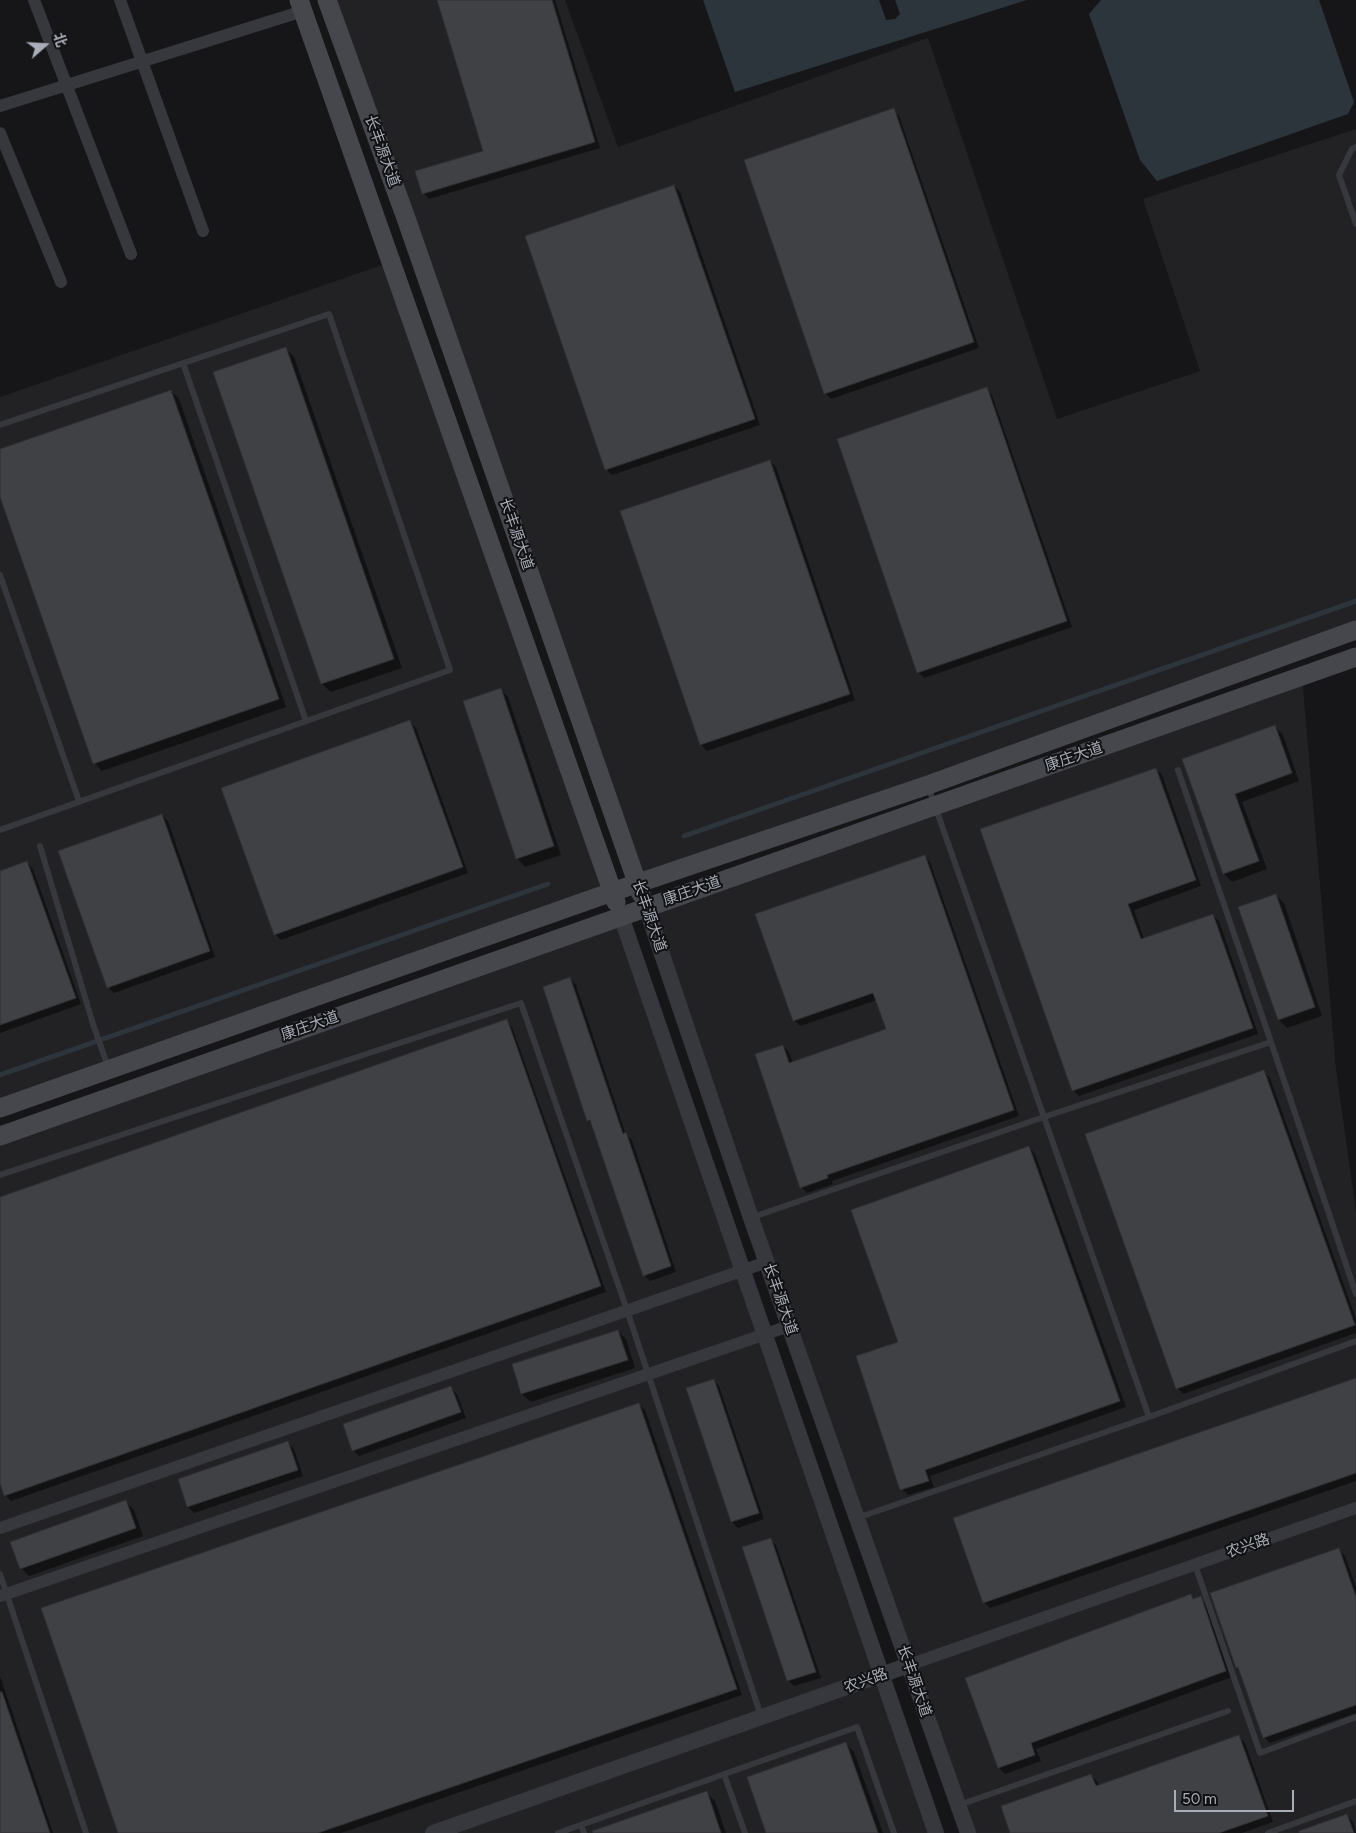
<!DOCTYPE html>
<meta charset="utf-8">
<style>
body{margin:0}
#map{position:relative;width:1356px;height:1833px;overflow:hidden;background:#161618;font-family:Figtree,"Noto Sans SC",sans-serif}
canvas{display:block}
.north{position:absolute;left:20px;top:20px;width:50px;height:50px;-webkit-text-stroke:4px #111113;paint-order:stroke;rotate:71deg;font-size:14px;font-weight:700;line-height:20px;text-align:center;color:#a8adb8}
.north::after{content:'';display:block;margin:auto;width:18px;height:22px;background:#a8adb8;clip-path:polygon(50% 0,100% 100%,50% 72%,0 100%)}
.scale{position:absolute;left:1174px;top:1790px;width:120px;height:22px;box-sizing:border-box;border:2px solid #a8adb8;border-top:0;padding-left:6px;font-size:15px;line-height:18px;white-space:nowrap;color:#a8adb8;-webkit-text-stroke:4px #111113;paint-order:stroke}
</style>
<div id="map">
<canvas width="1356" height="1833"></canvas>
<div class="north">北</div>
<div class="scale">50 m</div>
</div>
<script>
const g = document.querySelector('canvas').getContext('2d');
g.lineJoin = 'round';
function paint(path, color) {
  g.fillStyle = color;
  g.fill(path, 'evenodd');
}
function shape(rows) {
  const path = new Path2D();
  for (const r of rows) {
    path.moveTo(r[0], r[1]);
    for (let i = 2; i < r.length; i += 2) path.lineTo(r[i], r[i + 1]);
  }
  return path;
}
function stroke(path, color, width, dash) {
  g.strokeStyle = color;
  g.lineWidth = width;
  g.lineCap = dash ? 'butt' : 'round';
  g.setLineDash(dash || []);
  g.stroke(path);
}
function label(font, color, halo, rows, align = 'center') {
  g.font = font + ' Figtree,"Noto Sans SC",sans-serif';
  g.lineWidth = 4;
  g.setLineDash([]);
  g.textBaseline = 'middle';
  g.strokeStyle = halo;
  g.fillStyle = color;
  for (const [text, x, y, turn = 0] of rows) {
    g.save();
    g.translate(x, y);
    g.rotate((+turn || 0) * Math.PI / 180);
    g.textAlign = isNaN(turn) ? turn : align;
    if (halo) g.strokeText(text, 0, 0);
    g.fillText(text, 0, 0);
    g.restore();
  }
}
paint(shape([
 [327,0,565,0,618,147,928,38,1057,419,1200,371,1143,199,1356,129,1356,630,638,883],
 [391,262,612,892,0,1108,0,397],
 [1302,676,1336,1069,1356,1212,1356,1833,968,1833,646,907],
 [621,916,936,1833,0,1833,0,1136]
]), '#222225');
paint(shape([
 [703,0,879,0,886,20,895,19,900,14,895,0,1027,0,735,92],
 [1101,0,1319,0,1354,102,1348,114,1157,181,1140,160,1089,14]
]), '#2c353c');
paint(shape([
 [438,0,555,0,600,148,429,199,423,193,484,152],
 [893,110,899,116,979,348,831,399,825,393],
 [674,186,680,192,760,425,612,475,606,469],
 [286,349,294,357,402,668,331,692,322,684,215,373],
 [986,389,992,395,1072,627,924,678,918,672],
 [171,391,179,399,286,707,102,771,94,763,0,493,0,451],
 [770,461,776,467,855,700,707,751,701,745,622,512],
 [500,689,508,697,561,855,525,867,517,858],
 [410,722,416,728,468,873,281,940,275,934],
 [1275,727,1283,735,1299,781,1242,802,1267,869,1232,882,1224,874,1183,760],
 [1156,769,1162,775,1201,886,1134,910,1144,939,1213,915,1219,921,1258,1034,1079,1096,1073,1090],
 [162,815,168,821,215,957,114,993,108,987],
 [924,856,930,862,1019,1116,832,1181,833,1184,807,1193,801,1187,783,1046,789,1052,793,1063,887,1030,877,1000,800,1026,794,1020],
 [27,863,33,869,81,1004,0,1033,0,872],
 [1275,895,1284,903,1322,1016,1287,1028,1279,1020,1240,907],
 [570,979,576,985,626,1135,632,1140,676,1272,650,1281,644,1275,593,1125,588,1120],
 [506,1021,512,1027,606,1292,11,1501,5,1495,0,1480,0,1199],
 [1264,1072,1270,1078,1356,1319,1356,1333,1183,1394,1177,1388],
 [1029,1147,1035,1154,1126,1407,930,1476,934,1487,908,1495,902,1489,899,1343],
 [618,1331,626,1339,635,1368,531,1402,522,1394],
 [1356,1379,1356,1481,990,1608,984,1602],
 [713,1380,719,1386,764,1519,738,1528,732,1522],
 [451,1388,457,1394,466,1418,359,1456,353,1450],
 [638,1404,645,1410,742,1695,341,1833,120,1833],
 [288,1443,294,1449,303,1476,194,1513,188,1507,179,1480],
 [126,1502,134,1510,143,1536,29,1576,21,1568],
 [770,1539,776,1545,821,1678,794,1686,788,1680],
 [1339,1550,1345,1556,1356,1587,1356,1713,1270,1743,1264,1737,1241,1671,1237,1667],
 [1191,1596,1195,1600,1200,1598,1206,1604,1232,1677,1036,1749,1041,1761,1005,1774,999,1768,966,1678],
 [0,1676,53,1833,0,1833],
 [1239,1737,1245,1743,1273,1822,1242,1833,1012,1833,1091,1775,1097,1781,1099,1787],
 [846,1744,854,1752,883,1833,768,1833],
 [707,1793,715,1801,726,1833,607,1833],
 [1347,1815,1353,1822,1356,1833,1298,1833]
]), '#0007');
stroke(shape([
 [684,836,1356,601],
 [0,1075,548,884]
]), '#2c353c', 5);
const building = shape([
 [437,0,552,0,595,142,422,194,415,171,483,151,437,0],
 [894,108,974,342,824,394,744,160,894,108],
 [674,185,755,419,605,470,525,236,674,185],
 [286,347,394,659,321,684,213,372,286,347],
 [987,387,1067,621,917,673,837,439,987,387],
 [171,390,279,699,93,764,0,497,0,449,171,390],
 [770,460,850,694,700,745,620,511,770,460],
 [501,688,554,846,516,859,463,701,501,688],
 [410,720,463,867,274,935,221,788,410,720],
 [1275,725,1292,773,1235,794,1259,861,1223,874,1182,759,1275,725],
 [1156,768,1196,880,1128,904,1141,939,1213,914,1253,1028,1072,1091,980,829,1156,768],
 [162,814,210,951,107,988,58,851,162,814],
 [925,855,1014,1110,827,1175,828,1178,800,1188,755,1054,783,1045,789,1063,886,1029,873,993,793,1021,755,914,925,855],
 [27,861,76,998,0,1025,0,871,27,861],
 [1276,894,1315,1007,1278,1020,1238,907,1276,894],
 [570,977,623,1134,626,1132,671,1266,643,1276,590,1120,587,1121,543,987,570,977],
 [507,1019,601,1286,4,1496,0,1483,0,1197,507,1019],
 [1264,1070,1355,1325,1176,1389,1085,1134,1264,1070],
 [1029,1146,1120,1401,925,1470,929,1481,900,1490,856,1356,898,1342,851,1210,1029,1146],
 [618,1330,628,1360,521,1394,512,1364,618,1330],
 [1356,1378,1356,1473,983,1603,953,1518,1356,1378],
 [714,1379,759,1513,731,1522,686,1388,714,1379],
 [451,1386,461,1412,352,1451,343,1424,451,1386],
 [639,1403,737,1689,318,1833,118,1833,41,1608,639,1403],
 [288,1441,298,1470,187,1507,178,1479,288,1441],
 [126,1500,136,1528,20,1569,10,1542,126,1500],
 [771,1538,816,1672,787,1681,742,1547,771,1538],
 [1339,1548,1356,1597,1356,1705,1263,1738,1238,1667,1236,1668,1210,1593,1339,1548],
 [1191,1594,1193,1599,1201,1596,1226,1671,1031,1743,1035,1755,998,1768,965,1678,1191,1594],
 [0,1692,2,1692,50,1833,0,1833,0,1692],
 [1239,1735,1268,1816,1219,1833,1010,1833,1001,1806,1091,1774,1096,1786,1239,1735],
 [846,1742,878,1833,766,1833,747,1777,846,1742],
 [707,1791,721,1833,593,1833,592,1831,707,1791],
 [1347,1814,1354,1833,1299,1833,1299,1831,1347,1814]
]);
paint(building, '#404145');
stroke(building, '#303034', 1);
stroke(shape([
 [1356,147,1352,149,1339,175,1356,224],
 [183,363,306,721],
 [0,425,329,314,450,670,0,830],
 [0,575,79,801],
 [1178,770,1271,1042],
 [40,846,93,1024,108,1067],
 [0,1175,521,1003,627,1310,761,1716],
 [753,1217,1044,1117,1271,1042,1356,1294],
 [1149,1417,1356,1341],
 [857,1518,1149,1417,928,786],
 [1195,1565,1260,1753,1356,1717],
 [0,1574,86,1833],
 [724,1774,745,1833],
 [959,1805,1228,1711],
 [581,1825,584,1833],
 [558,1833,857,1727,894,1833],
 [1268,1833,1356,1801]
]), '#37383d', 6);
stroke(shape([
 [34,0,131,254],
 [120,0,203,231],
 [0,106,303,11],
 [0,133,61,282],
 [0,1528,767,1262],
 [0,1596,789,1326],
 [909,1665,1356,1508]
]), '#37383d', 12);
stroke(shape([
 [646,907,751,1218,968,1833],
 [621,916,936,1833],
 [433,1833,909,1665]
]), '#37383d', 16);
stroke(shape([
 [299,0,616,902],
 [327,0,407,221,641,894],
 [0,1108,612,892,928,785,1356,630],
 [0,1136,1356,657]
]), '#45474d', 19);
label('15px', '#a8adb8', '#111113', [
 ["长丰源大道",382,151,70],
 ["长丰源大道",516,534,71],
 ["康庄大道",1074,757,-19],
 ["康庄大道",692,891,-19],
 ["长丰源大道",649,916,71],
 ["康庄大道",310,1026,-19],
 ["长丰源大道",780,1299,71],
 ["农兴路",1248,1546,-19],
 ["农兴路",866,1681,-20],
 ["长丰源大道",914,1681,71]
]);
</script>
